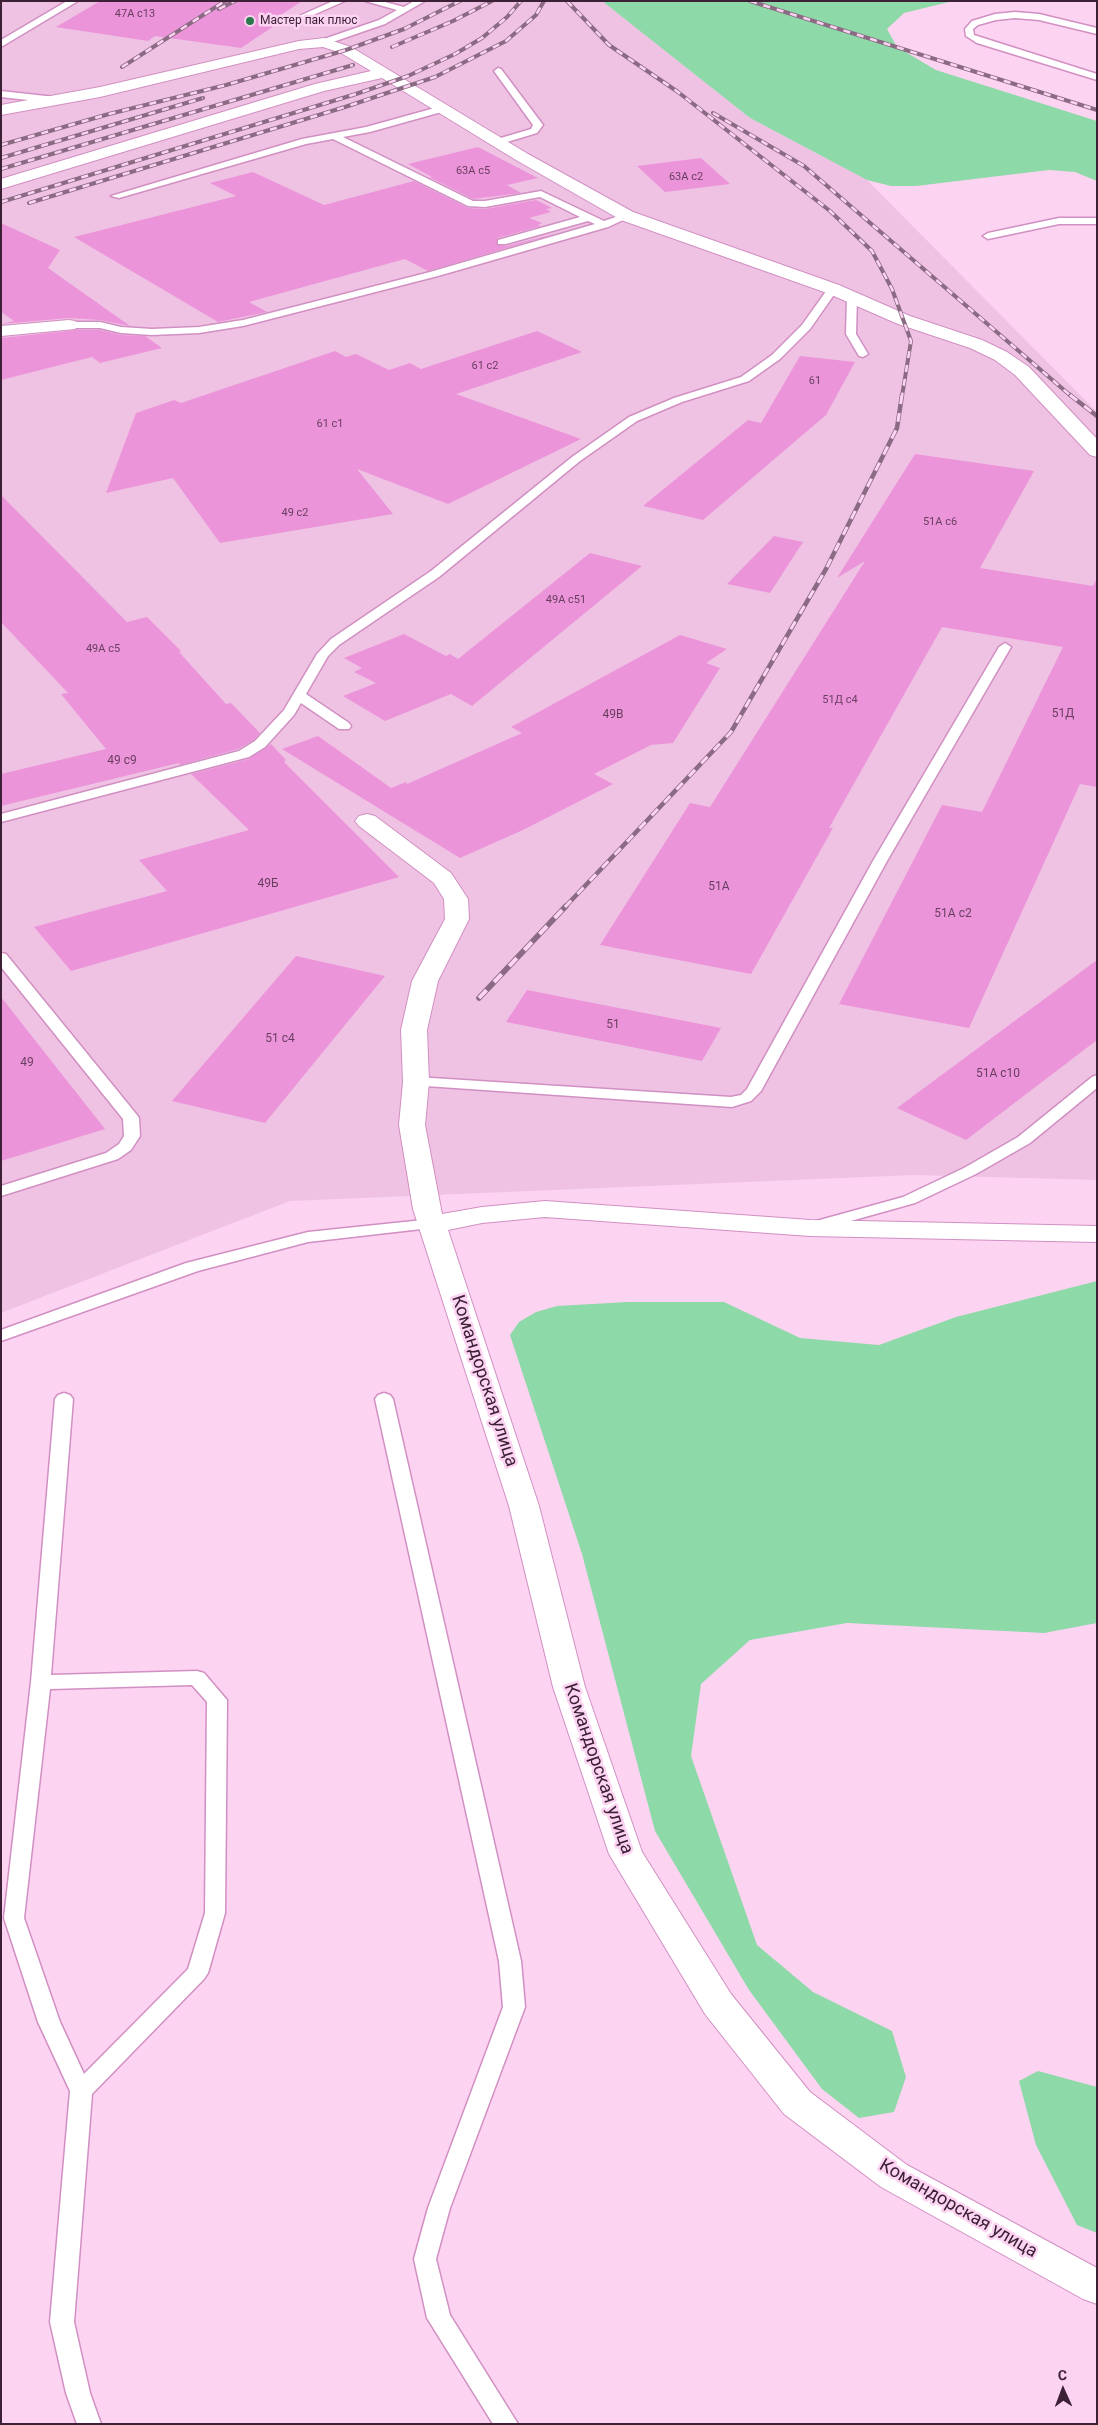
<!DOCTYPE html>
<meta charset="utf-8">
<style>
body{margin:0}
#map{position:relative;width:1098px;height:2425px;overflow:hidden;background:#fdd3f2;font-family:Roboto,sans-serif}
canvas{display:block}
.frame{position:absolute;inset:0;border:2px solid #3c2136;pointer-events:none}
.north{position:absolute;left:1038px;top:2365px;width:50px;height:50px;-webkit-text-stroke:4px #fdd3f2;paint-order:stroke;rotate:358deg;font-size:14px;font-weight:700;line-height:20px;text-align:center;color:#3c2136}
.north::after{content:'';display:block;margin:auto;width:18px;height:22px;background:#3c2136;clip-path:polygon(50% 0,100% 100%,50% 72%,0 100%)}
</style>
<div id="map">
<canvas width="1098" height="2425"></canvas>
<div class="frame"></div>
<div class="north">С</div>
</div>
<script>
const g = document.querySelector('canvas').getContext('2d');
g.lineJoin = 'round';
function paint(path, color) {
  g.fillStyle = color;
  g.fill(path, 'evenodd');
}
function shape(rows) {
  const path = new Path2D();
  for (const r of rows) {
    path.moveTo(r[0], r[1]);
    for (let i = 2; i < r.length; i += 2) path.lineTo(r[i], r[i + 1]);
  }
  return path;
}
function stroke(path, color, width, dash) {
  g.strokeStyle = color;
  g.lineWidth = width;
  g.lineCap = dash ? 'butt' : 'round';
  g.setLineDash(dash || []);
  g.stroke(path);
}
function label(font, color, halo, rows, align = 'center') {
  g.font = font + ' Roboto,sans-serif';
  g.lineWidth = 5;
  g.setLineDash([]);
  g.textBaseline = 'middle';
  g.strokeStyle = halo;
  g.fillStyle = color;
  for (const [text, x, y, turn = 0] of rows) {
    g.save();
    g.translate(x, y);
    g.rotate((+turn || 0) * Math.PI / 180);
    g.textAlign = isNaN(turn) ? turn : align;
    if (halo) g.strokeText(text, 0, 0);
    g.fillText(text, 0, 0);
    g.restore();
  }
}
paint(shape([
 [1,1,602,1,750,118,867,180,1097,412,1097,1180,914,1175,290,1201,1,1313]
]), '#efc2e4');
paint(shape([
 [602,1,953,1,904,13,887,29,897,47,936,70,1097,121,1097,181,1075,172,1049,170,916,186,891,186,867,180,750,118],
 [1097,1281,1097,1623,1044,1633,847,1623,750,1640,701,1684,691,1756,757,1945,813,1992,892,2031,906,2077,894,2112,859,2118,822,2089,749,1990,655,1831,582,1554,510,1335,519,1322,536,1312,557,1306,627,1302,724,1302,800,1338,879,1345,956,1317],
 [1038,2071,1097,2087,1097,2233,1077,2225,1036,2145,1019,2081]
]), '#8ed9a8');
paint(shape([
 [100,1,302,1,281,15,289,16,241,48,155,36,148,41,56,27],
 [478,147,538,178,507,185,521,193,473,199,429,177,432,177,408,164],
 [701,158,730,184,665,192,637,166],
 [253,172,324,205,414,181,468,208,485,209,536,200,552,208,546,209,551,212,529,218,542,223,538,225,541,226,497,238,497,245,507,246,557,233,428,271,405,259,249,302,267,312,218,322,74,237,236,196,210,183],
 [1,223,60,250,48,268,130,326,100,320,69,318,1,324,14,321,1,312],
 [77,330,100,330,121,335,145,336,162,348,100,363,92,357,1,380,1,338],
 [537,331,582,352,456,394,581,439,448,504,357,469,393,514,220,543,173,478,106,493,136,413,174,400,181,403,335,351,346,357,356,354,389,370,410,363,421,369],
 [800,356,855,362,826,415,703,520,643,506,748,420,761,423],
 [915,454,1034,471,980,568,1093,586,1097,579,1097,787,1080,784,969,1028,839,1004,942,805,982,812,1063,647,942,627,829,828,833,828,751,974,600,945,690,803,710,807,865,561,837,578],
 [1,495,127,622,147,617,181,651,179,652,226,704,231,703,260,733,254,740,238,749,180,765,179,763,1,806,1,774,106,749,61,694,68,693,1,622],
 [774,536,803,542,770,593,727,584],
 [590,553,642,566,472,706,451,694,385,721,343,696,376,683,354,672,362,668,344,658,404,634,446,656,450,654,458,659],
 [680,635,727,649,706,663,720,668,673,743,651,745,594,774,613,784,523,830,460,858,282,749,318,736,391,788,406,782,407,784,522,733,511,727],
 [271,744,286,760,284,762,399,877,71,971,34,927,167,891,139,860,249,830,191,774,249,759],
 [296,956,385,976,265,1123,172,1101],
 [1097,960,1097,1040,966,1140,897,1108],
 [527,990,721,1028,702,1061,506,1022],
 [1,997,105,1129,1,1161]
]), '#ec94da');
const lane = shape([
 [67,1,78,1,1,47,1,40,67,1],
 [333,1,345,1,295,23,288,21,333,1],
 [365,1,381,1,404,7,414,1,425,1,385,24,327,44,321,44,321,40,379,20,397,10,365,1],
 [1015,12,1039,14,1097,28,1097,34,1039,20,1015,18,996,20,978,25,973,29,974,35,1097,74,1097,80,977,43,966,36,965,29,972,21,995,14,1015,12],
 [498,68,501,69,543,125,537,133,497,145,492,142,494,140,531,129,533,125,494,71,498,68],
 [1,91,55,97,60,100,55,103,1,97,1,91],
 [442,106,445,107,445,111,370,132,343,137,473,201,485,201,541,191,604,221,627,213,632,216,608,227,438,276,243,326,199,333,152,335,121,333,100,328,69,328,64,325,69,322,100,322,121,327,152,329,199,327,243,320,430,272,595,224,588,221,506,244,498,244,498,240,580,217,540,197,485,207,468,206,333,139,306,144,119,198,111,196,302,139,366,127,442,106],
 [1059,218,1097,218,1097,224,1059,224,988,239,983,236,988,233,1059,218],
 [833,286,838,289,810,329,780,359,749,381,682,402,637,421,580,461,439,577,339,645,328,656,306,694,349,723,351,726,349,729,339,729,301,703,294,715,265,747,249,757,1,822,1,814,239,751,255,741,284,710,317,654,331,639,431,571,572,457,629,417,674,398,741,377,772,355,802,325,829,287,833,286],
 [852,294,857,297,856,334,868,354,863,357,859,356,846,334,847,297,852,294],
 [1005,643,1011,647,887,861,761,1091,751,1101,732,1107,411,1085,408,1082,416,1077,731,1097,741,1095,747,1089,873,861,999,647,1005,643],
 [1,953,6,954,137,1115,139,1118,140,1136,131,1150,118,1159,1,1196,1,1186,106,1153,119,1144,124,1136,123,1119,1,967,1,953],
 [1097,1075,1097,1088,1030,1143,976,1174,915,1203,815,1231,809,1229,807,1226,809,1223,903,1197,964,1168,1018,1137,1092,1077,1097,1075],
 [433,1219,439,1221,441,1224,439,1227,308,1242,198,1271,1,1341,1,1330,186,1263,308,1232,433,1219],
 [64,1393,70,1395,73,1399,51,1675,197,1671,204,1673,227,1700,225,1913,208,1973,204,1979,92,2094,74,2322,90,2393,101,2424,77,2424,66,2393,50,2322,70,2091,38,2022,4,1918,31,1682,55,1399,58,1395,64,1393],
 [192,1685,207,1702,205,1913,188,1969,84,2074,60,2022,24,1918,50,1689,192,1685],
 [384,1393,390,1395,393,1399,521,1961,525,2007,450,2208,436,2259,450,2315,518,2424,493,2424,427,2318,414,2259,428,2208,503,2007,499,1961,375,1399,378,1395,384,1393]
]);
const street = shape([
 [324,38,351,47,528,154,633,212,839,285,910,316,982,340,1007,352,1029,367,1097,439,1097,457,1090,455,1015,375,995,360,970,348,898,324,827,293,621,220,516,160,382,78,324,91,1,189,1,179,315,84,371,71,341,53,323,47,299,49,100,97,1,115,1,105,100,87,299,41,324,38],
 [69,320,75,321,78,325,75,329,1,336,1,326,69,320],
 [367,814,375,816,451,873,468,899,469,919,438,981,427,1030,429,1082,425,1125,442,1214,482,1207,545,1201,810,1220,1097,1226,1097,1242,810,1236,545,1217,482,1223,448,1230,539,1506,585,1687,642,1852,731,1994,810,2092,907,2165,1097,2268,1097,2304,1083,2299,881,2187,784,2114,705,2014,609,1854,553,1687,509,1506,413,1209,399,1125,403,1082,401,1030,412,981,445,919,444,899,434,883,359,826,355,821,359,816,367,814]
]);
stroke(lane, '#d18fc2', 3);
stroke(street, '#d18fc2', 2);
paint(lane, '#fff');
paint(street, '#fff');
const railFar2 = shape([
 [567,1,609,45,678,92,830,211,872,251,892,289,911,341,902,396],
 [750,1,1097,110],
 [219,9,235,1],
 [392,47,453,21,492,1],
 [122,67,225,1],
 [713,113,804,166,1071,396],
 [1,145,109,114,226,85,346,50,404,29,460,1],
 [1,158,203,98],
 [1,169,353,65],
 [1,202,356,94,408,76,455,54,482,38,507,17,521,1],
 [29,203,345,107,435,77,506,41,536,15,544,1]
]);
const railFar1 = shape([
 [1070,395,1097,416],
 [565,907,731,732,826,569,897,428,902,395]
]);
const rail = shape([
 [479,998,566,906]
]);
stroke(railFar2, '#8b6a83', 4);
stroke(railFar1, '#8b6a83', 4.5);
stroke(rail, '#8b6a83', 5.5);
stroke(railFar2, '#fdd3f2', 2.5, [7]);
stroke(railFar1, '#fdd3f2', 3, [9]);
stroke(rail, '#fdd3f2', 4, [11]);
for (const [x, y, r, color] of [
 [250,21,5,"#287a4c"]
]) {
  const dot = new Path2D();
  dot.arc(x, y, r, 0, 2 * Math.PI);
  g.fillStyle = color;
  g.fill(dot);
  stroke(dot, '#fdd3f2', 2);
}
label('11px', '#683e5f', null, [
 ["47А с13",135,14],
 ["63А с5",473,171],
 ["63А с2",686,177],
 ["61 с2",485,366],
 ["61",815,381],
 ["61 с1",330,424],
 ["49 с2",295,513],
 ["51А с6",940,522],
 ["49А с51",566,600],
 ["49А с5",103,649],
 ["51Д с4",840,700]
]);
label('12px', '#3c2136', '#fdd3f2', [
 ["Мастер пак плюс",260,21]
], 'left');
label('12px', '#683e5f', null, [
 ["51Д",1063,714],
 ["49В",613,715],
 ["49 с9",122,761],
 ["49Б",268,884],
 ["51А",719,887],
 ["51А с2",953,914],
 ["51",613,1025],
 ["51 с4",280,1039],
 ["49",27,1063],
 ["51А с10",998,1074]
]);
label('18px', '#3c2136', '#fdd3f2', [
 ["Командорская улица",484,1381,72],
 ["Командорская улица",598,1769,71],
 ["Командорская улица",958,2209,30]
]);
</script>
